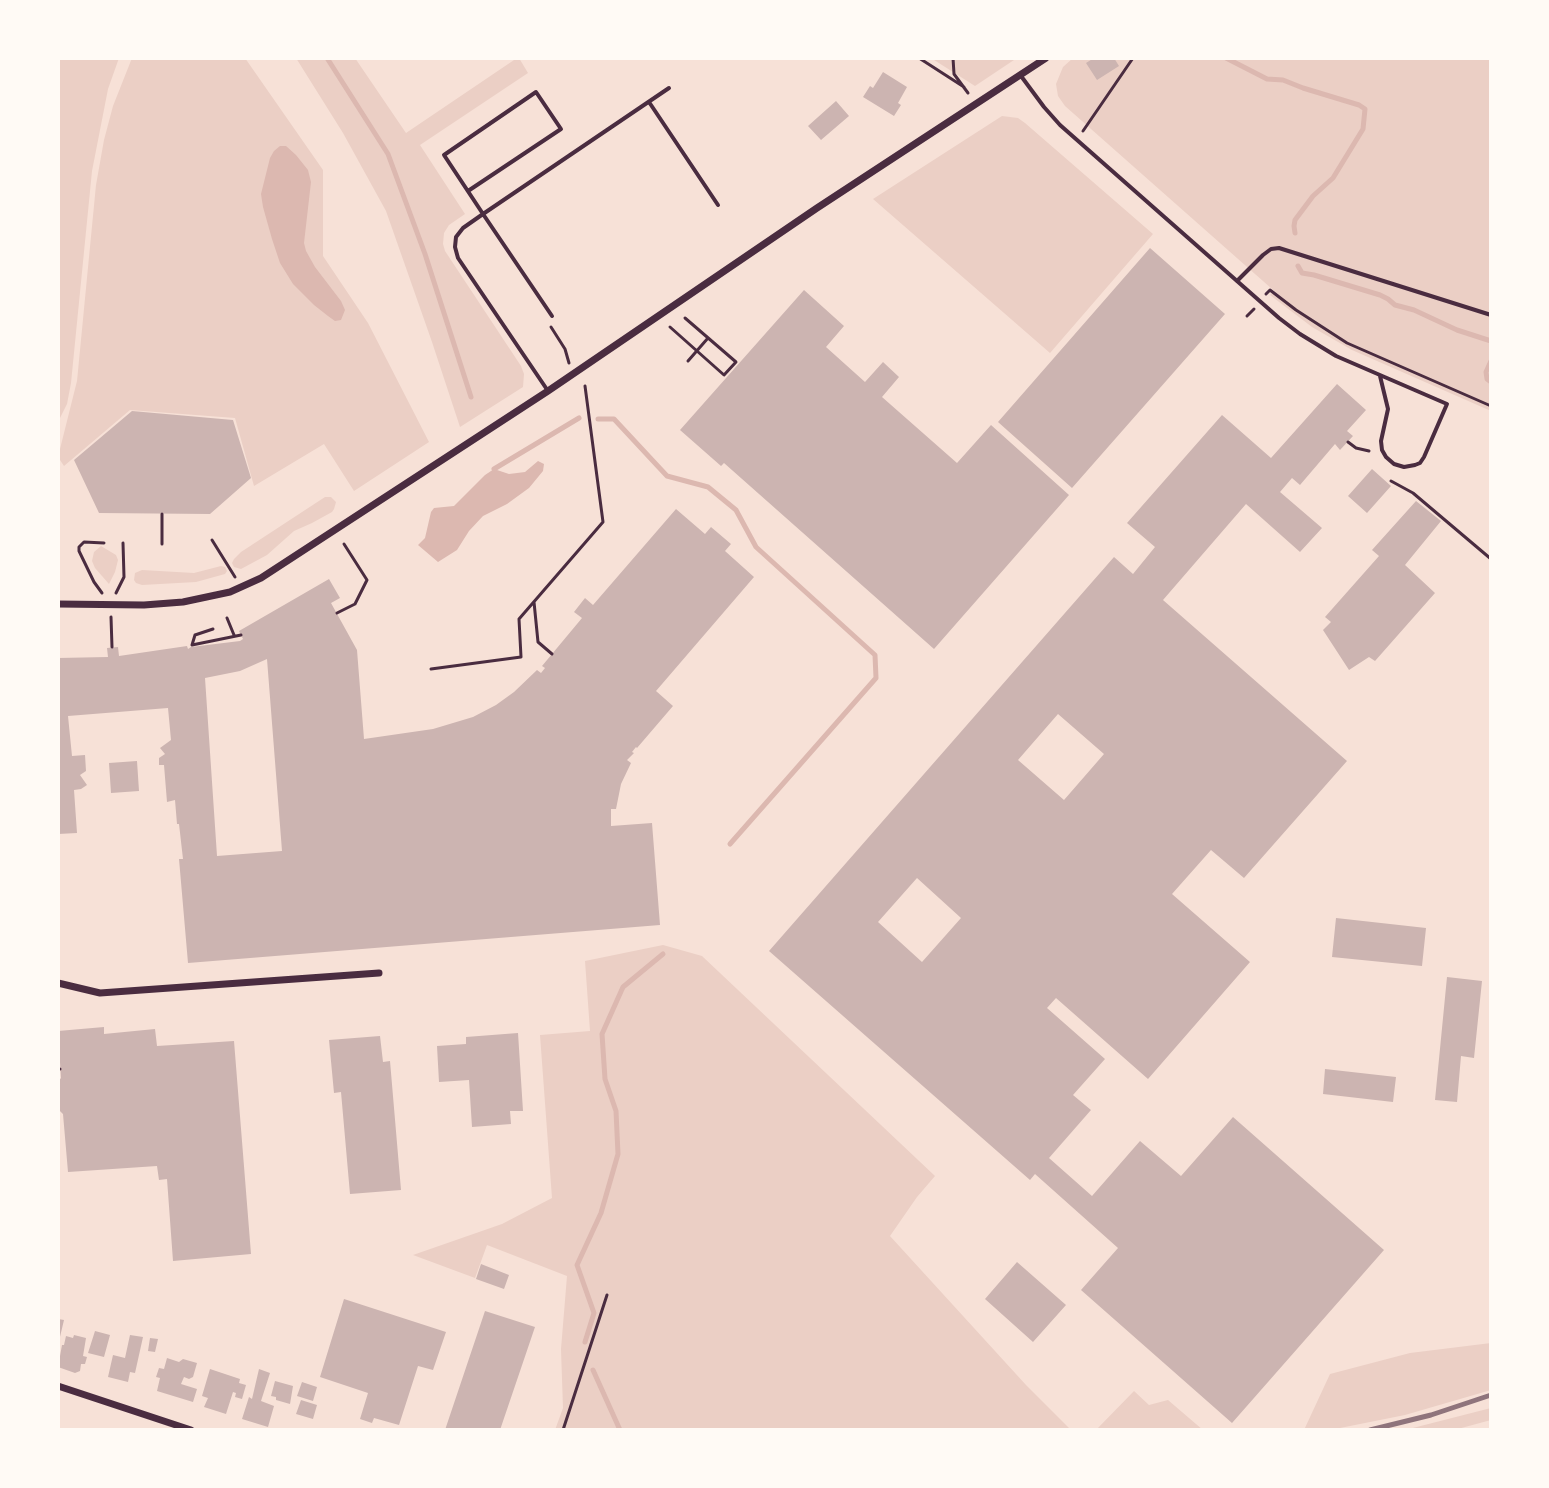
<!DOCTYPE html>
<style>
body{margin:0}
#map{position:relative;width:1549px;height:1488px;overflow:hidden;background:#f7e1d7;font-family:"Work Sans",sans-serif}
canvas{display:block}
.frame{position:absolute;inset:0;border:60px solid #fffaf5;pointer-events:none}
</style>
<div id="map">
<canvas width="1549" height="1488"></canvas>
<div class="frame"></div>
</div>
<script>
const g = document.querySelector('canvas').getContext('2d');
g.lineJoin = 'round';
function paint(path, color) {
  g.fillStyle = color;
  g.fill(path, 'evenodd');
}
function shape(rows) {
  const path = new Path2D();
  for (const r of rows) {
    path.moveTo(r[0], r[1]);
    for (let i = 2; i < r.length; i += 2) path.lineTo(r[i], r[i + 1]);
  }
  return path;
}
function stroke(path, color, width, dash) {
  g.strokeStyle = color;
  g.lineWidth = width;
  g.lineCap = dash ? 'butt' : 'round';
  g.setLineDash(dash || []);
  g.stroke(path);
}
paint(shape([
 [58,58,119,58,108,89,92,171,71,383,67,404,58,422],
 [132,58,245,58,323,170,323,256,368,323,429,442,354,491,324,444,254,486,235,418,130,410,64,466,58,457,77,381,96,185,104,140,113,106],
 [296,58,355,58,406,133,517,58,519,58,528,73,420,145,465,214,449,225,444,233,443,244,445,251,521,366,524,374,523,387,460,427,432,342,386,211,343,133],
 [931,58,1017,58,975,86],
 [1073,58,1491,58,1491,411,1352,350,1312,327,1270,295,1274,291,1272,289,1065,106,1058,96,1056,84,1063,67],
 [1002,116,1018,118,1025,123,1153,234,1050,353,873,199],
 [325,497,331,497,336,502,334,509,332,512,312,523,294,531,267,555,241,569,234,567,232,563,234,559,241,552],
 [101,546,116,555,118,560,115,572,109,584,95,568,92,561,94,552],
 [221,566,225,567,227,571,225,574,196,582,142,585,136,583,134,580,135,573,142,570,194,573],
 [663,945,702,956,935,1176,917,1197,890,1236,1026,1385,1071,1430,555,1430,563,1408,561,1349,567,1276,487,1245,475,1278,413,1255,502,1224,552,1198,540,1035,590,1031,585,961],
 [1491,1343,1491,1390,1405,1415,1330,1430,1304,1430,1330,1374,1410,1353],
 [1134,1391,1149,1405,1168,1400,1203,1430,1096,1430],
 [1491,1408,1491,1420,1454,1430,1405,1430]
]), '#ebcfc5');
paint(shape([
 [280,146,286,146,296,155,308,170,311,182,304,243,306,251,315,267,341,301,345,310,341,320,335,321,328,316,314,305,293,284,280,263,272,239,263,207,261,194,270,158,274,151],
 [538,461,544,464,543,471,529,488,507,504,483,516,469,531,457,550,438,562,418,545,425,538,431,512,434,508,454,506,485,475,494,469,509,474,525,472]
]), '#dcb8b0');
stroke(shape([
 [327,58,388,154,425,254,471,397],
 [1226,58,1267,79,1283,80,1303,88,1359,105,1365,109,1363,129,1333,178,1313,196,1295,220,1294,226,1295,233],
 [1298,266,1302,273,1314,275,1380,295,1388,299,1395,305,1414,310,1457,330,1491,341],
 [1491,361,1486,372,1487,379,1491,382],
 [598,419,614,419,667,476,708,487,736,510,756,547,875,655,876,678,730,844],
 [494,469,579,418],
 [585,1342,594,1313,577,1265,601,1213,618,1154,616,1111,605,1079,602,1034,623,987,663,954],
 [593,1370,620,1430]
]), '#dcb8b0', 5);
paint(shape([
 [1094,58,1114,58,1119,66,1097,80,1086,63],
 [883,72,907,87,898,103,901,105,894,116,863,97,870,86,873,88],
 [836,101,849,116,821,140,808,126],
 [1150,248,1225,314,1072,488,998,422],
 [804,290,844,326,826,347,865,382,883,362,899,377,882,397,957,463,991,425,1069,495,934,649,724,463,721,466,680,430],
 [1337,384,1366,410,1347,431,1353,436,1340,450,1335,444,1300,485,1292,478,1280,492,1322,528,1300,552,1246,504,1163,600,1347,761,1244,878,1211,850,1172,894,1250,962,1148,1079,1056,998,1047,1008,1105,1059,1073,1095,1091,1110,1049,1158,1092,1196,1140,1141,1181,1176,1233,1117,1384,1250,1232,1423,1081,1290,1118,1248,1035,1174,1030,1180,769,951,1114,557,1133,574,1155,547,1127,523,1222,415,1271,458],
 [1058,714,1104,754,1064,800,1018,760],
 [917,878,961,918,922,962,878,922],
 [132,411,233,420,251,478,210,514,99,513,74,460],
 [1372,469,1391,486,1367,513,1348,496],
 [1416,501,1441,521,1405,565,1435,593,1375,661,1369,657,1349,670,1323,630,1331,622,1325,617,1379,556,1372,550],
 [676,509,705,534,711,527,731,544,725,551,754,577,656,691,673,706,637,748,636,747,632,752,634,753,627,760,631,763,621,784,616,809,611,809,611,826,652,823,660,925,188,963,179,859,183,859,179,824,177,824,175,800,167,802,164,765,159,765,159,758,165,754,160,748,171,740,168,708,68,716,72,756,85,755,86,771,80,775,87,785,81,789,74,790,77,833,58,834,58,658,108,657,107,648,118,647,119,656,187,646,188,649,191,647,240,641,243,639,239,631,329,579,340,598,331,603,357,650,364,739,433,729,473,717,496,705,514,692,537,670,541,673,545,668,542,666,582,618,574,612,585,598,593,605],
 [267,659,282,851,217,856,205,678,240,671],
 [137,761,139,791,111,793,109,763],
 [1336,918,1426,928,1422,966,1332,957],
 [1447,977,1482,981,1474,1058,1461,1056,1457,1102,1435,1100],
 [104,1027,104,1034,155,1029,157,1046,234,1041,251,1254,173,1261,167,1179,159,1180,157,1166,68,1172,63,1114,58,1109,58,1082,61,1078,58,1031],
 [518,1033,523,1111,510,1111,511,1124,472,1127,469,1080,439,1082,437,1046,466,1044,466,1037],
 [380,1036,383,1062,390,1061,401,1190,350,1194,341,1092,334,1093,329,1040],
 [1325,1069,1396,1077,1393,1102,1323,1094],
 [1017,1262,1066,1305,1033,1342,985,1299],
 [481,1264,509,1275,504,1289,476,1279],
 [344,1299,446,1332,433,1370,418,1366,399,1425,374,1418,372,1423,360,1419,368,1393,320,1377],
 [485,1311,535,1327,500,1430,445,1430],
 [58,1319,64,1320,59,1341,58,1341],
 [95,1331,110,1335,104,1357,88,1353],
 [74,1335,86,1338,83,1356,87,1357,85,1364,81,1364,80,1371,75,1373,58,1367,62,1345,64,1345,66,1336,73,1338],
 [130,1335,143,1337,135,1373,130,1372,128,1382,108,1377,113,1355,125,1358],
 [150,1338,158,1339,155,1352,148,1351],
 [167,1358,179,1362,183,1359,197,1363,193,1377,189,1379,184,1377,181,1384,197,1389,193,1402,157,1391,160,1378,156,1377,159,1368,164,1369],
 [210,1369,240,1379,239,1383,246,1385,242,1399,235,1397,236,1393,233,1392,226,1414,204,1407,208,1398,202,1396],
 [259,1369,270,1373,261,1401,274,1406,268,1427,242,1419,249,1397,252,1399],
 [275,1381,293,1386,290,1404,276,1400,276,1397,271,1396],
 [302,1382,317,1387,313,1401,297,1396],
 [301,1400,317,1405,313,1419,296,1414]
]), '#ccb4b1');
stroke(shape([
 [919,58,964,87],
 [953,58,954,74,968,93],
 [1083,131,1133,58],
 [1266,294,1270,290,1296,310,1347,343,1491,406],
 [1247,316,1254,309],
 [551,327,565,349,569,363],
 [670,327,724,375,736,362,685,318],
 [688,361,708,338],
 [1348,442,1356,448,1369,451],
 [1391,481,1413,493,1491,559],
 [212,540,235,577],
 [162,544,162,514],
 [102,593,94,582,79,551,79,547,84,542,104,543],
 [116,593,124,577,123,543],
 [534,602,538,642,552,654],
 [337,613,355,604,367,580,344,544],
 [111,617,112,647],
 [227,618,234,635],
 [192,645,241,635],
 [192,645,195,635,213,629],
 [431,669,521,657,519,619,603,522,585,386],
 [58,1069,60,1069],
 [563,1430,607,1295],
 [1488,1430,1491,1429]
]), '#4a2c40', 3);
stroke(shape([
 [1021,76,1044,107,1060,125,1279,318,1300,334,1336,356,1447,404,1424,457,1420,463,1415,465,1404,467,1394,464,1386,457,1382,450,1381,441,1388,409,1380,376],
 [649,102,718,205],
 [468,191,561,129,536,92,444,155,483,214,669,88],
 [1237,281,1263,255,1271,249,1279,248,1491,315],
 [548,391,458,258,455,247,456,237,463,228,483,214,552,316]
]), '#4a2c40', 4);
stroke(shape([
 [58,604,144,605,183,602,230,592,261,578,548,391,817,208,1046,58],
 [58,983,100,993,379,973],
 [58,1386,191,1430]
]), '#4a2c40', 7);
stroke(shape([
 [1370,1430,1431,1415,1491,1395]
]), '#8f747c', 5);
</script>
